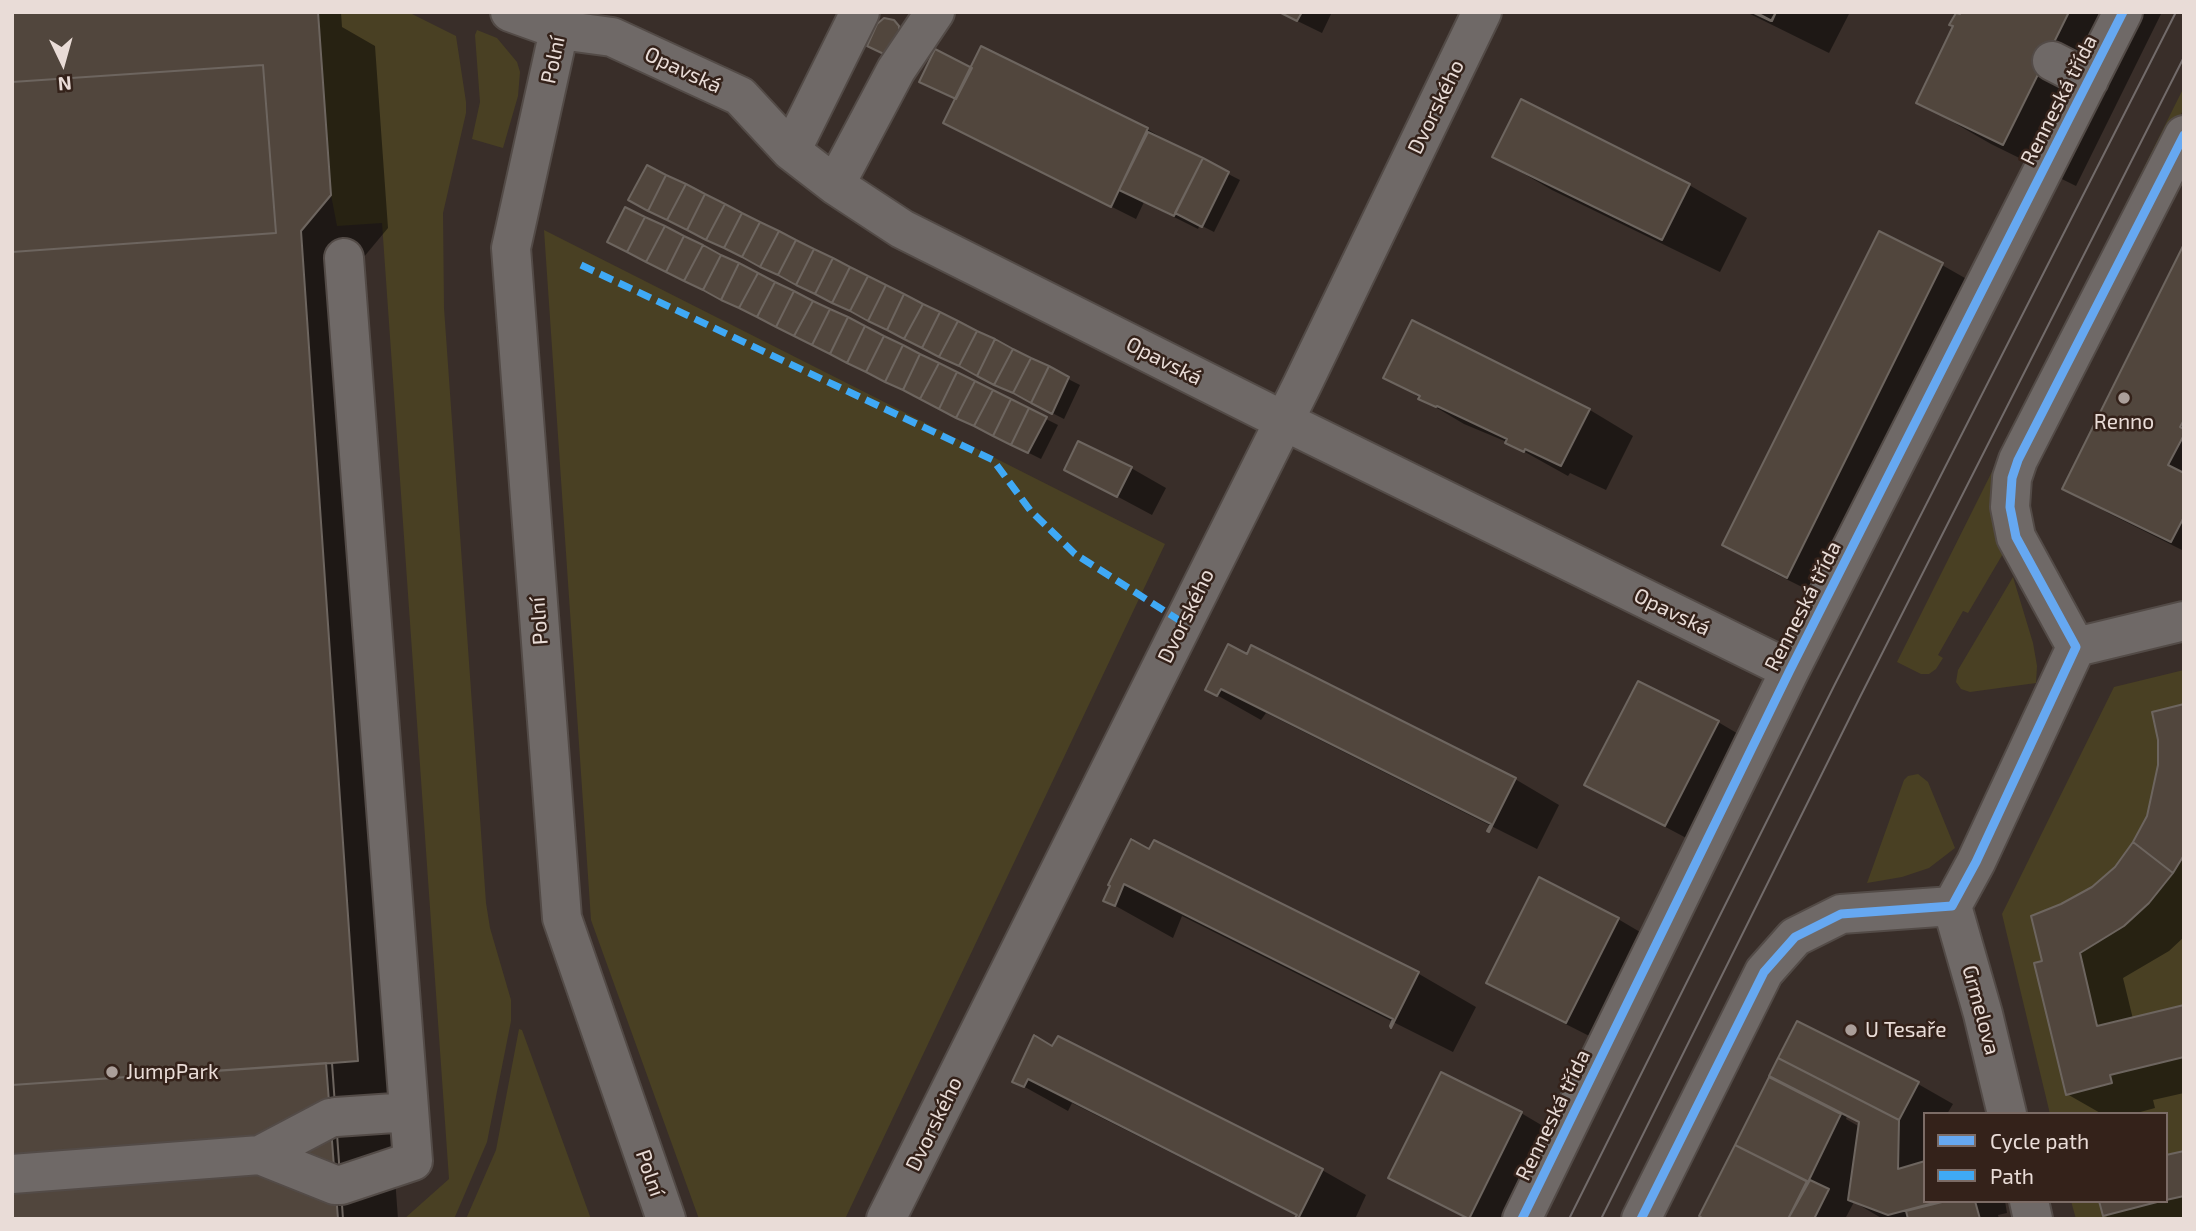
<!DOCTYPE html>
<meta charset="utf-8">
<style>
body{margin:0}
#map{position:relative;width:2196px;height:1231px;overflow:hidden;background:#392e29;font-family:"Exo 2",sans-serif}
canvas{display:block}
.frame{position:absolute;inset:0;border:14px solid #e9dcd7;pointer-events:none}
.legend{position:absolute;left:1923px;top:1112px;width:245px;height:91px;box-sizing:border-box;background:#34221a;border:2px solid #7c6c66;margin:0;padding:9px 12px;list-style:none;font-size:21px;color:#e9dcd7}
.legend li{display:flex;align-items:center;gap:14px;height:35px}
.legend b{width:35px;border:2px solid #7c6c66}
.north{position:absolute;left:28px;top:28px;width:70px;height:70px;-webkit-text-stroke:5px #34221a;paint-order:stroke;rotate:175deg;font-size:19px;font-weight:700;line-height:28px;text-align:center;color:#e9dcd7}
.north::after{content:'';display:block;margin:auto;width:24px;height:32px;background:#e9dcd7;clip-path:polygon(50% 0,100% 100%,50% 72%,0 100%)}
</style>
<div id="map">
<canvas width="2196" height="1231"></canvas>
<div class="frame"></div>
<ul class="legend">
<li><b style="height:9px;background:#66a8f1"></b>Cycle path</li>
<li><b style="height:9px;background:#3fa9f5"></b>Path</li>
</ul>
<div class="north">N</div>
</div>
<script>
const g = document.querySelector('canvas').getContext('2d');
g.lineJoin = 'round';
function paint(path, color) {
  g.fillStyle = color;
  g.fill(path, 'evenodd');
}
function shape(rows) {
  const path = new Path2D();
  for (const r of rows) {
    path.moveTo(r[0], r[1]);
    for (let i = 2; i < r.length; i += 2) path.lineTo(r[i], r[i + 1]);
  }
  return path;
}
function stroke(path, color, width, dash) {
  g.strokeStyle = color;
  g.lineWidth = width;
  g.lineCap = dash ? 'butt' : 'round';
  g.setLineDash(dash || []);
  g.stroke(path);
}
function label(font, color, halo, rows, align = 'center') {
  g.font = font + ' "Exo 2",sans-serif';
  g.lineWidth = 5;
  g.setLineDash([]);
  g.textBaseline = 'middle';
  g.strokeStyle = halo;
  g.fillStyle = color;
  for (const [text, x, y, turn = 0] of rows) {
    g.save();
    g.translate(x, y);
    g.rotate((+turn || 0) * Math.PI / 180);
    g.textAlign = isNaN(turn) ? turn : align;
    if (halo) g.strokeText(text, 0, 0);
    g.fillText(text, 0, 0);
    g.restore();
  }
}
paint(shape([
 [318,12,408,12,456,36,466,102,466,113,443,213,444,308,486,903,490,928,511,1000,511,1021,487,1142,454,1219,404,1219,449,1179,382,223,337,226,331,195],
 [477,30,497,38,517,62,520,72,518,96,503,148,472,139,480,102,475,35],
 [2184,87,2184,108,2004,471,2004,552,1968,613,1963,611,1938,655,1943,658,1936,669,1929,674,1921,674,1897,662],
 [544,230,1165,544,845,1219,699,1219,591,920],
 [2013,577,2033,643,2037,666,2036,683,1970,692,1961,689,1956,682,1958,670],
 [2184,670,2184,1219,2076,1219,2071,1201,2166,1201,2166,1114,2050,1114,2002,914,2114,687],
 [1918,774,1928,782,1955,848,1929,868,1902,877,1867,883,1904,780,1908,776],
 [519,1029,522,1030,591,1219,466,1219,496,1150]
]), '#494023');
paint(shape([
 [12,12,341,12,342,27,375,46,388,228,358,264,389,1095,398,1219,12,1219],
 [1279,12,1332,12,1322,33],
 [1746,12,1850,12,1829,53],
 [1963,12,2162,12,2076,186,1991,144,1918,102],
 [971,69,1147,129,1171,143,1171,145,1240,180,1214,232,1200,225,1198,229,1144,202,1136,219,945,123],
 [1495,157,1689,185,1747,218,1720,272,1552,190],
 [647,167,1080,385,1064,419,642,206],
 [626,209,1058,425,1041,459,621,248],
 [1879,233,1942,265,1986,290,1832,602,1768,570,1724,545],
 [2184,248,2184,551,2108,513,2065,488],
 [1413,322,1590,410,1633,436,1606,490,1570,473,1568,476,1507,442,1464,424,1385,377],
 [1131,468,1166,488,1152,515,1066,469],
 [1229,646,1515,779,1559,805,1537,849,1266,713,1261,720,1208,690],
 [2184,706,2184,937,2169,951,2123,978,2133,1019,2184,1006,2184,1093,2153,1100,2155,1108,2133,1114,2102,1114,2067,1094,2044,962,2061,906,2093,888,2116,868,2134,843,2148,817],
 [1718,722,1762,748,1709,850,1586,785],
 [1155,842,1419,974,1476,1007,1453,1052,1182,916,1173,938,1105,900,1150,852],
 [1618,919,1662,945,1611,1047,1532,1007,1488,982],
 [1798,1024,1918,1084,1953,1104,1947,1114,1925,1114,1925,1201,2005,1201,2007,1213,1998,1215,1999,1219,1883,1219,1854,1202,1845,1219,1700,1219,1769,1079,1800,1095,1802,1092],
 [1847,1116,1861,1123,1860,1127,1846,1119],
 [1053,1048,1322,1170,1366,1195,1355,1219,1303,1219,1072,1103,1068,1111,1014,1081],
 [1521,1113,1565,1139,1525,1219,1467,1219,1391,1177],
 [2184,1152,2184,1219,2111,1219,2104,1215,2101,1201,2166,1201,2166,1157]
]), '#0007');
const building = shape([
 [12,12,318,12,331,195,301,231,358,1061,332,1063,343,1219,338,1219,326,1063,12,1085,12,252,276,233,263,65,12,82,12,12],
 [1279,12,1302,12,1297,21,1279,12],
 [1752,12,1776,12,1771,21,1752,12],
 [1755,12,1776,12,1772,21,1755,12],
 [1961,12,2069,12,2003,145,1916,103,1953,26,1949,25,1956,13,1960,14,1961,12],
 [884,18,894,20,899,26,899,35,888,56,867,46,877,24,884,18],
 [981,46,1148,128,1111,207,943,123,981,46],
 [935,49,972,68,956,99,919,82,935,49],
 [263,65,276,233,12,252,12,82,263,65],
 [1521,99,1690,184,1662,240,1492,157,1521,99],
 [1148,132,1203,158,1174,216,1119,190,1148,132],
 [1203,158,1229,172,1202,227,1175,213,1203,158],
 [647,165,666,175,648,211,628,200,647,165],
 [666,175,686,184,667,220,648,211,666,175],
 [686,184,705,194,687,230,667,220,686,184],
 [705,194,725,204,706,240,687,230,705,194],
 [725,204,742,213,724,248,706,240,725,204],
 [625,207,645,217,627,252,607,242,625,207],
 [742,213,760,222,742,257,724,248,742,213],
 [645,217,665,226,646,262,627,252,645,217],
 [760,222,779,231,760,267,742,257,760,222],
 [665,226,684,236,666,272,646,262,665,226],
 [779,231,796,240,778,275,760,267,779,231],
 [1879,231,1943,263,1787,578,1722,545,1879,231],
 [684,236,703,245,684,281,666,272,684,236],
 [796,240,814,249,796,285,778,275,796,240],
 [2184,244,2184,420,2180,427,2184,429,2184,435,2168,465,2184,473,2184,517,2171,542,2062,489,2184,244],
 [703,245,721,255,703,290,684,281,703,245],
 [814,249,833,258,815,294,796,285,814,249],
 [721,255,739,263,721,300,703,290,721,255],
 [833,258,850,267,832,303,815,294,833,258],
 [739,263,758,273,739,308,721,300,739,263],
 [850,267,868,276,850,311,832,303,850,267],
 [758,273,775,282,757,317,739,308,758,273],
 [868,276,886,285,868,321,850,311,868,276],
 [775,282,794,291,776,327,757,317,775,282],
 [886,285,904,294,887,330,868,321,886,285],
 [794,291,813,301,794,336,776,327,794,291],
 [904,294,923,304,904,339,887,330,904,294],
 [813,301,830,309,812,345,794,336,813,301],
 [923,304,940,312,922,348,904,339,923,304],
 [830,309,848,317,830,354,812,345,830,309],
 [940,312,958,321,939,357,922,348,940,312],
 [848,317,865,326,847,363,830,354,848,317],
 [1412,320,1590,409,1561,466,1525,449,1524,452,1505,443,1507,439,1437,406,1436,407,1418,399,1420,396,1383,378,1412,320],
 [958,321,977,331,959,366,939,357,958,321],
 [865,326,884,336,866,372,847,363,865,326],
 [977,331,995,339,977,376,959,366,977,331],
 [884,336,903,345,885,382,866,372,884,336],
 [995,339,1013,349,994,385,977,376,995,339],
 [903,345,920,354,903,390,885,382,903,345],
 [1013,349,1031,358,1013,393,994,385,1013,349],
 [920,354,939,363,920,399,903,390,920,354],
 [1031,358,1049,366,1031,403,1013,393,1031,358],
 [939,363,957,372,939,409,920,399,939,363],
 [1049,366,1069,377,1052,414,1031,403,1049,366],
 [957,372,975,381,956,418,939,409,957,372],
 [975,381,993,390,974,426,956,418,975,381],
 [993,390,1011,399,993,436,974,426,993,390],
 [1011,399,1029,408,1011,445,993,436,1011,399],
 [1029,408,1047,417,1028,453,1011,445,1029,408],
 [1078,441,1132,467,1117,497,1064,470,1078,441],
 [1228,644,1247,654,1251,645,1516,778,1489,832,1487,831,1491,824,1221,689,1217,696,1205,690,1228,644],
 [1638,681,1719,721,1665,826,1584,785,1638,681],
 [2184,704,2184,855,2173,873,2133,842,2147,816,2158,765,2158,740,2152,712,2184,704],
 [1131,839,1149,849,1154,840,1419,972,1391,1028,1390,1026,1393,1019,1124,884,1115,906,1103,901,1110,886,1108,885,1131,839],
 [2133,842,2173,873,2149,903,2124,926,2080,953,2097,1026,2184,1005,2184,1057,2110,1075,2112,1083,2066,1095,2034,963,2042,961,2031,916,2061,904,2092,887,2115,867,2133,842],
 [1539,877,1619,918,1566,1023,1486,983,1539,877],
 [1797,1021,1919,1082,1899,1120,1778,1058,1797,1021],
 [1034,1035,1052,1046,1058,1036,1323,1169,1298,1219,1294,1219,1297,1215,1028,1079,1024,1087,1012,1082,1034,1035],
 [1778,1058,1899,1120,1898,1169,1925,1161,1925,1201,1941,1201,1888,1215,1848,1200,1859,1122,1769,1076,1778,1058],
 [332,1063,343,1219,12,1219,12,1085,332,1063],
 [1441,1072,1522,1112,1469,1219,1388,1178,1441,1072],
 [1769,1077,1841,1114,1808,1182,1735,1145,1769,1077],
 [1735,1145,1807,1181,1788,1219,1704,1219,1699,1216,1735,1145],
 [2184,1151,2184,1196,2166,1200,2166,1155,2184,1151],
 [1810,1180,1829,1189,1814,1219,1788,1219,1810,1180],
 [1946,1201,1975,1201,1980,1219,1908,1219,1906,1211,1946,1201],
 [2099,1201,2161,1201,2103,1216,2099,1201]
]);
paint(building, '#51463d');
stroke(building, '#6d655f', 2);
const minor = shape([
 [510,12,560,30,612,37,740,96,791,151,835,185,902,229,1284,421,1790,670],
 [563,12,511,248,562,918,666,1219],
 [2052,61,2089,80],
 [791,151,860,12],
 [835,185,896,70,935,12],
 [2076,647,2016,537,2010,507,2012,478,2018,460,2184,135],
 [2076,647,2184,621],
 [1952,906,1976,862,2076,647],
 [1952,906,1983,1014,2007,1114],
 [336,1117,409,1112],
 [260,1155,335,1185],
 [12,1174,260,1155,330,1118],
 [341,1185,413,1161,344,258],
 [2029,1201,2033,1219],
 [886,1219,1302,385,1482,12],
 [1522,1219,1790,670,2123,12],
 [1641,1219,1764,972,1795,937,1841,914,1952,906]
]);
stroke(minor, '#534b47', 42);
stroke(minor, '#6f6967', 38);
stroke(shape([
 [1569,1219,1834,686,2176,12],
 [1601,1219,1860,697,2184,57]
]), '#726b6a', 2);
stroke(shape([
 [581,265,993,460,1030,510,1075,554,1182,622]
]), '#3fa9f5', 7, [14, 7]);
stroke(shape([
 [1522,1219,1790,670,2123,12],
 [1641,1219,1764,972,1795,937,1841,914,1952,906,1976,862,2076,647,2016,537,2010,507,2012,478,2018,460,2184,135]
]), '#66a8f1', 9);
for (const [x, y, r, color] of [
 [2124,398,7,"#ab9f9a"],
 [1851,1030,7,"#ab9f9a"],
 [112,1072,7,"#ab9f9a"]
]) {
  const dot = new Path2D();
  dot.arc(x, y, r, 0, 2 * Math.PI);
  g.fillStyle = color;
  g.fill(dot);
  stroke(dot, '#34221a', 2.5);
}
label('21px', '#e9dcd7', '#34221a', [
 ["Polní",553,60,-78],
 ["Opavská",683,70,25],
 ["Renneská třída",2059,100,-63],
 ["Dvorského",1436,107,-64],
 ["Opavská",1164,361,27],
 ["Renneská třída",1803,606,-63],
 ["Opavská",1672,612,26],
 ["Dvorského",1186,616,-64],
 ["Polní",539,621,-94],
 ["Grmelova",1981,1010,75],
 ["Renneská třída",1553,1115,-64],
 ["Dvorského",934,1124,-64],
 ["Polní",650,1173,71]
]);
label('21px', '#e9dcd7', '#34221a', [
 ["Renno",2124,422,"center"],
 ["U Tesaře",1865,1030],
 ["JumpPark",126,1072]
], 'left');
</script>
